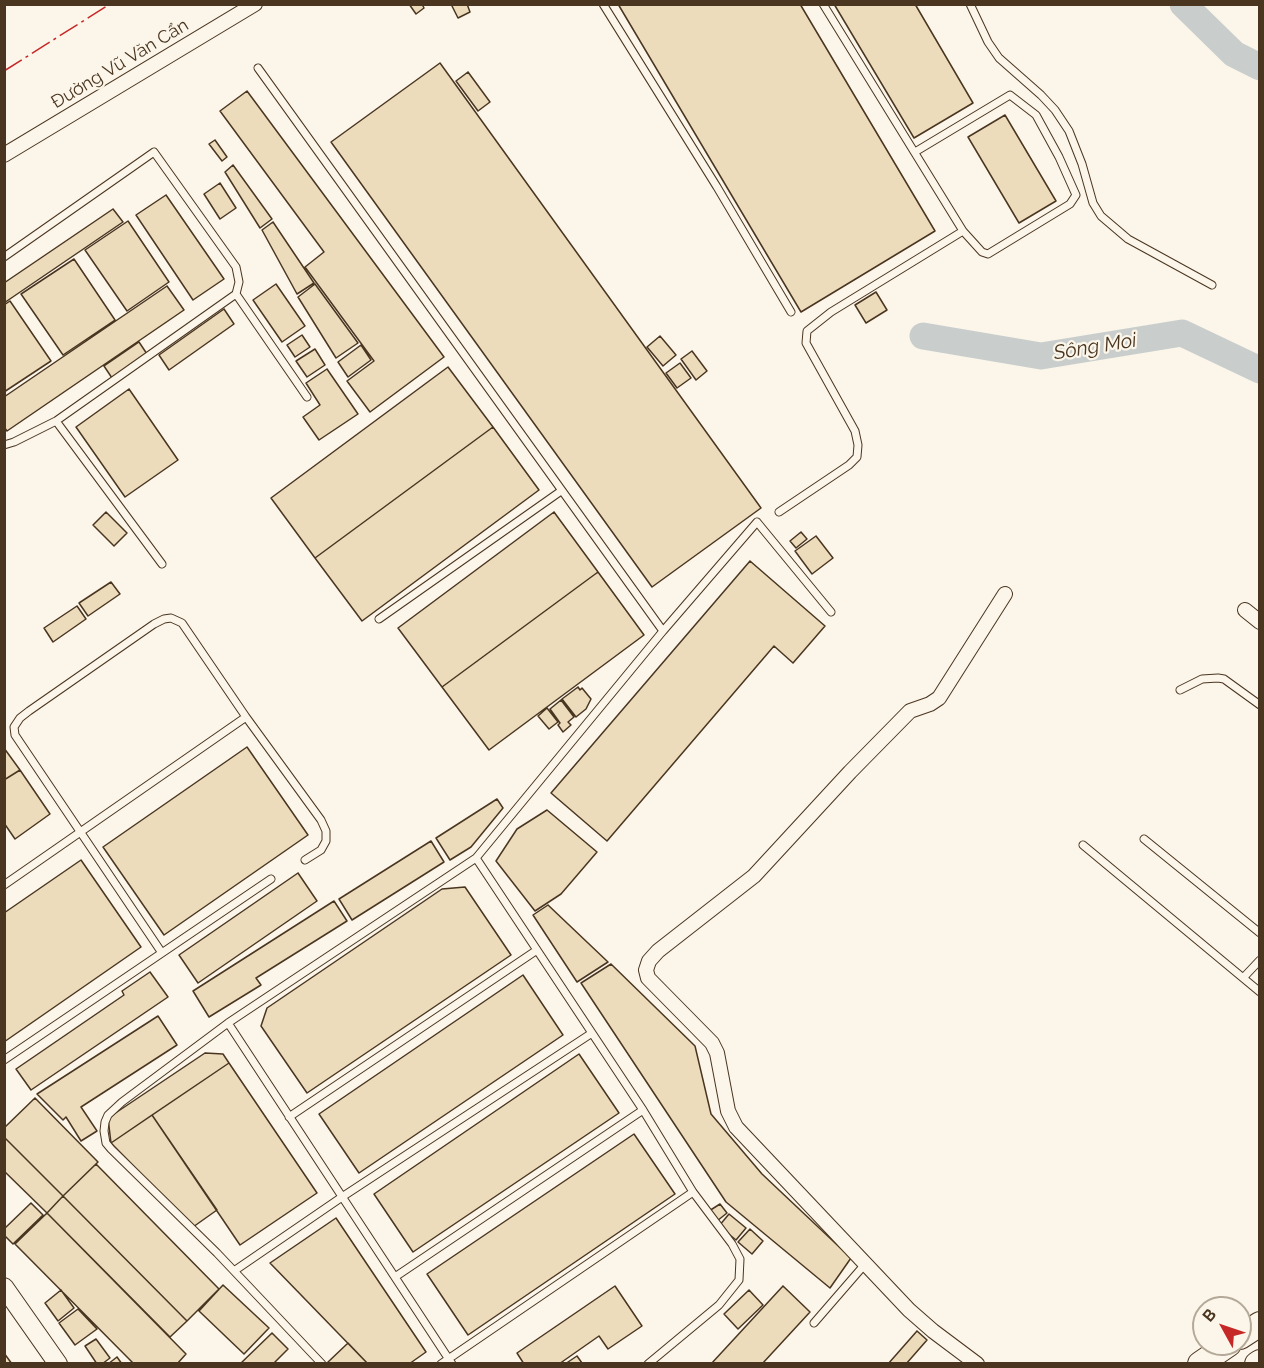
<!DOCTYPE html>
<meta charset="utf-8">
<style>
body{margin:0}
#map{position:relative;width:1264px;height:1368px;overflow:hidden;background:#fbf6e9;font-family:Raleway,sans-serif}
canvas{display:block}
.frame{position:absolute;inset:0;border:6px solid #4a3520;pointer-events:none}
.north{position:absolute;left:1192px;top:1296px;width:60px;height:60px;box-sizing:border-box;background:#fbf6e9;border:2px solid #b4a999;border-radius:50%;rotate:310deg;font-size:16px;font-weight:700;line-height:24px;text-align:center;color:#4a3520}
.north::after{content:'';display:block;margin:auto;width:21px;height:27px;background:#c62828;clip-path:polygon(50% 0,100% 100%,50% 72%,0 100%)}
</style>
<div id="map">
<canvas width="1264" height="1368"></canvas>
<div class="frame"></div>
<div class="north">B</div>
</div>
<script>
const g = document.querySelector('canvas').getContext('2d');
g.lineJoin = 'round';
function shape(rows) {
  const path = new Path2D();
  for (const r of rows) {
    path.moveTo(r[0], r[1]);
    for (let i = 2; i < r.length; i += 2) path.lineTo(r[i], r[i + 1]);
  }
  return path;
}
function stroke(path, color, width, dash) {
  g.strokeStyle = color;
  g.lineWidth = width;
  g.lineCap = dash ? 'butt' : 'round';
  g.setLineDash(dash || []);
  g.stroke(path);
}
function paint(path, color) {
  g.fillStyle = color;
  g.fill(path, 'evenodd');
}
function label(font, color, halo, rows, align = 'center') {
  g.font = font + ' Raleway,sans-serif';
  g.lineWidth = 4.5;
  g.setLineDash([]);
  g.textBaseline = 'middle';
  g.strokeStyle = halo;
  g.fillStyle = color;
  for (const [text, x, y, turn = 0] of rows) {
    g.save();
    g.translate(x, y);
    g.rotate((+turn || 0) * Math.PI / 180);
    g.textAlign = isNaN(turn) ? turn : align;
    if (halo) g.strokeText(text, 0, 0);
    g.fillText(text, 0, 0);
    g.restore();
  }
}
stroke(shape([
 [1183,4,1234,54,1260,67],
 [923,336,1041,356,1182,333,1260,370]
]), '#c9cecd', 27);
const building = shape([
 [409,4,422,4,424,8,416,14,409,4],
 [451,4,467,4,470,12,458,18,451,4],
 [618,4,800,4,935,231,801,312,618,4],
 [834,4,915,4,973,103,914,138,834,4],
 [440,63,761,508,652,587,331,142,440,63],
 [468,72,490,102,478,111,456,81,468,72],
 [247,91,444,357,370,412,347,381,374,361,305,267,324,252,220,111,247,91],
 [1005,115,1056,201,1019,223,968,137,1005,115],
 [215,140,227,157,222,161,209,144,215,140],
 [233,165,272,219,260,228,225,172,233,165],
 [220,183,236,208,220,219,204,194,220,183],
 [166,195,224,279,193,300,136,215,166,195],
 [113,209,123,222,4,303,4,283,113,209],
 [128,221,169,282,127,311,85,250,128,221],
 [273,222,314,283,297,294,262,230,273,222],
 [74,259,115,320,63,355,21,294,74,259],
 [276,284,305,326,282,342,253,300,276,284],
 [315,284,358,343,336,358,298,297,315,284],
 [167,286,184,310,7,431,4,427,4,397,167,286],
 [876,292,887,310,866,323,855,305,876,292],
 [10,301,51,361,4,392,4,305,10,301],
 [224,309,234,324,169,370,159,355,224,309],
 [302,335,310,347,295,357,287,345,302,335],
 [660,336,676,355,663,366,647,347,660,336],
 [139,342,147,354,112,378,104,366,139,342],
 [361,345,371,360,348,377,338,362,361,345],
 [315,349,325,365,307,377,296,361,315,349],
 [692,351,707,371,696,380,681,359,692,351],
 [680,363,691,378,677,388,666,373,680,363],
 [448,367,493,427,315,558,271,498,448,367],
 [327,369,358,414,319,440,303,417,320,405,306,383,327,369],
 [129,389,178,460,125,497,76,427,129,389],
 [493,427,539,490,362,621,315,558,493,427],
 [106,512,127,533,114,546,93,525,106,512],
 [554,512,598,572,442,687,398,628,554,512],
 [801,532,807,539,796,548,790,541,801,532],
 [816,536,833,558,812,574,795,551,816,536],
 [750,561,825,626,793,663,774,646,607,841,551,793,750,561],
 [598,572,644,635,489,750,442,687,598,572],
 [111,582,120,594,88,616,79,603,111,582],
 [77,606,86,619,53,642,44,628,77,606],
 [578,687,580,690,582,688,591,699,586,709,576,717,562,699,578,687],
 [561,700,574,717,568,722,571,725,563,732,558,725,560,723,550,709,561,700],
 [547,708,558,722,549,729,538,716,547,708],
 [247,747,308,835,164,935,103,847,247,747],
 [4,748,20,770,4,780,4,748],
 [20,770,50,814,15,839,4,823,4,780,20,770],
 [497,799,503,808,471,847,450,860,436,838,497,799],
 [547,810,597,852,561,894,535,911,496,861,517,829,547,810],
 [431,841,444,862,352,920,339,899,431,841],
 [81,860,141,947,4,1042,4,913,81,860],
 [298,873,317,901,198,983,179,955,298,873],
 [465,887,511,955,307,1093,261,1026,267,1008,442,889,465,887],
 [334,901,347,921,256,978,261,985,209,1017,193,991,334,901],
 [548,905,608,962,577,982,533,915,548,905],
 [611,964,695,1046,711,1114,762,1174,851,1258,830,1288,726,1202,581,983,611,964],
 [150,972,168,997,31,1090,16,1069,124,995,122,991,150,972],
 [523,975,563,1035,359,1173,319,1114,523,975],
 [158,1016,177,1045,81,1107,97,1131,81,1141,66,1117,63,1120,37,1094,158,1016],
 [205,1053,223,1054,229,1063,111,1143,108,1118,205,1053],
 [579,1054,619,1113,413,1252,374,1194,579,1054],
 [229,1063,317,1193,240,1245,152,1115,229,1063],
 [35,1098,98,1162,63,1196,4,1137,4,1128,35,1098],
 [152,1115,217,1210,193,1227,111,1143,152,1115],
 [634,1134,675,1194,468,1335,427,1274,634,1134],
 [4,1137,63,1196,47,1213,4,1171,4,1137],
 [96,1164,219,1289,187,1321,63,1196,96,1164],
 [63,1196,187,1321,170,1337,47,1213,63,1196],
 [31,1203,43,1215,13,1244,4,1235,4,1229,31,1203],
 [720,1204,727,1213,717,1221,709,1211,720,1204],
 [47,1213,186,1354,177,1364,134,1364,15,1244,47,1213],
 [729,1214,746,1228,736,1240,719,1226,729,1214],
 [336,1218,426,1352,409,1364,368,1364,270,1263,336,1218],
 [750,1229,763,1241,752,1254,738,1242,750,1229],
 [223,1285,269,1328,244,1354,199,1311,223,1285],
 [615,1286,642,1326,608,1349,599,1336,559,1364,524,1364,517,1353,615,1286],
 [783,1286,810,1312,762,1364,711,1364,783,1286],
 [61,1290,74,1308,58,1321,45,1303,61,1290],
 [749,1290,763,1305,738,1329,724,1314,749,1290],
 [78,1309,97,1329,75,1345,59,1323,78,1309],
 [917,1331,927,1340,906,1364,888,1364,917,1331],
 [272,1333,288,1349,273,1364,240,1364,272,1333],
 [96,1339,110,1358,102,1364,97,1364,85,1346,96,1339],
 [348,1343,368,1364,327,1364,327,1363,348,1343],
 [4,1353,12,1364,4,1364,4,1353],
 [577,1356,582,1363,580,1364,565,1364,577,1356],
 [117,1357,122,1364,108,1364,117,1357]
]);
paint(building, '#ecdcbc');
stroke(building, '#4a3520', 1.5);
const lane = shape([
 [603,4,717,187,791,312],
 [823,4,963,231],
 [970,4,988,42,999,58,1041,95,1055,110,1069,131,1082,164,1093,203,1101,216,1128,239,1212,285],
 [258,68,663,631],
 [4,257,154,152,236,267,239,282,236,294,56,421,14,442,4,445],
 [236,294,307,397],
 [56,421,162,564],
 [779,512,849,465,857,457,858,445,855,431,806,343,807,331,831,312,963,231,982,252,988,254,1070,204,1076,195,1059,157,1036,115,1010,95,915,152],
 [379,619,561,491],
 [1180,690,1202,679,1218,678,1224,679,1260,705],
 [1144,839,1260,933],
 [1083,845,1260,992],
 [476,858,643,1110,693,1192,732,1244,740,1259,739,1280,719,1305,648,1364],
 [4,885,246,717],
 [162,953,15,735,14,727,20,718,29,711,154,624,164,619,171,618,182,623,246,717,321,820,326,831,326,841,321,850,305,860],
 [1243,978,1260,960],
 [228,1023,452,1364],
 [4,1060,271,879],
 [289,1117,537,950],
 [234,1271,342,1197,592,1033],
 [395,1277,643,1110],
 [814,1323,866,1263],
 [322,1364,217,1253,111,1149,106,1143,104,1131,105,1122,108,1115,122,1102,228,1023,476,858,663,631,757,522,831,612],
 [441,1364,693,1192]
]);
const street = shape([
 [4,155,255,4],
 [1245,610,1260,622],
 [977,1364,933,1331,909,1310,736,1127,728,1111,717,1053,712,1043,648,978,646,970,649,961,658,951,754,876,850,772,910,711,930,704,939,698,1005,594]
]);
const secondary = shape([
 [4,1287,58,1364]
]);
const highway = shape([
 [1240,1337,1260,1324],
 [1200,1364,1229,1344],
 [1257,1364,1260,1362]
]);
stroke(lane, '#4a3520', 9);
stroke(street, '#4a3520', 16);
stroke(secondary, '#4a3520', 20);
stroke(highway, '#4a3520', 26);
stroke(lane, '#fbf6e9', 7);
stroke(street, '#fbf6e9', 14);
stroke(secondary, '#fbf6e9', 18);
stroke(highway, '#fbf6e9', 24);
stroke(shape([
 [4,71,110,4]
]), '#c62828', 1.5, [21, 4.5, 3, 4.5]);
label('18px', '#4a3520', '#fbf6e9', [
 ["Đường Vũ Văn Cẩn",120,64,-31]
]);
label('italic 20px', '#4a3520', '#fbf6e9', [
 ["Sông Moi",1095,347,-9]
]);
</script>
